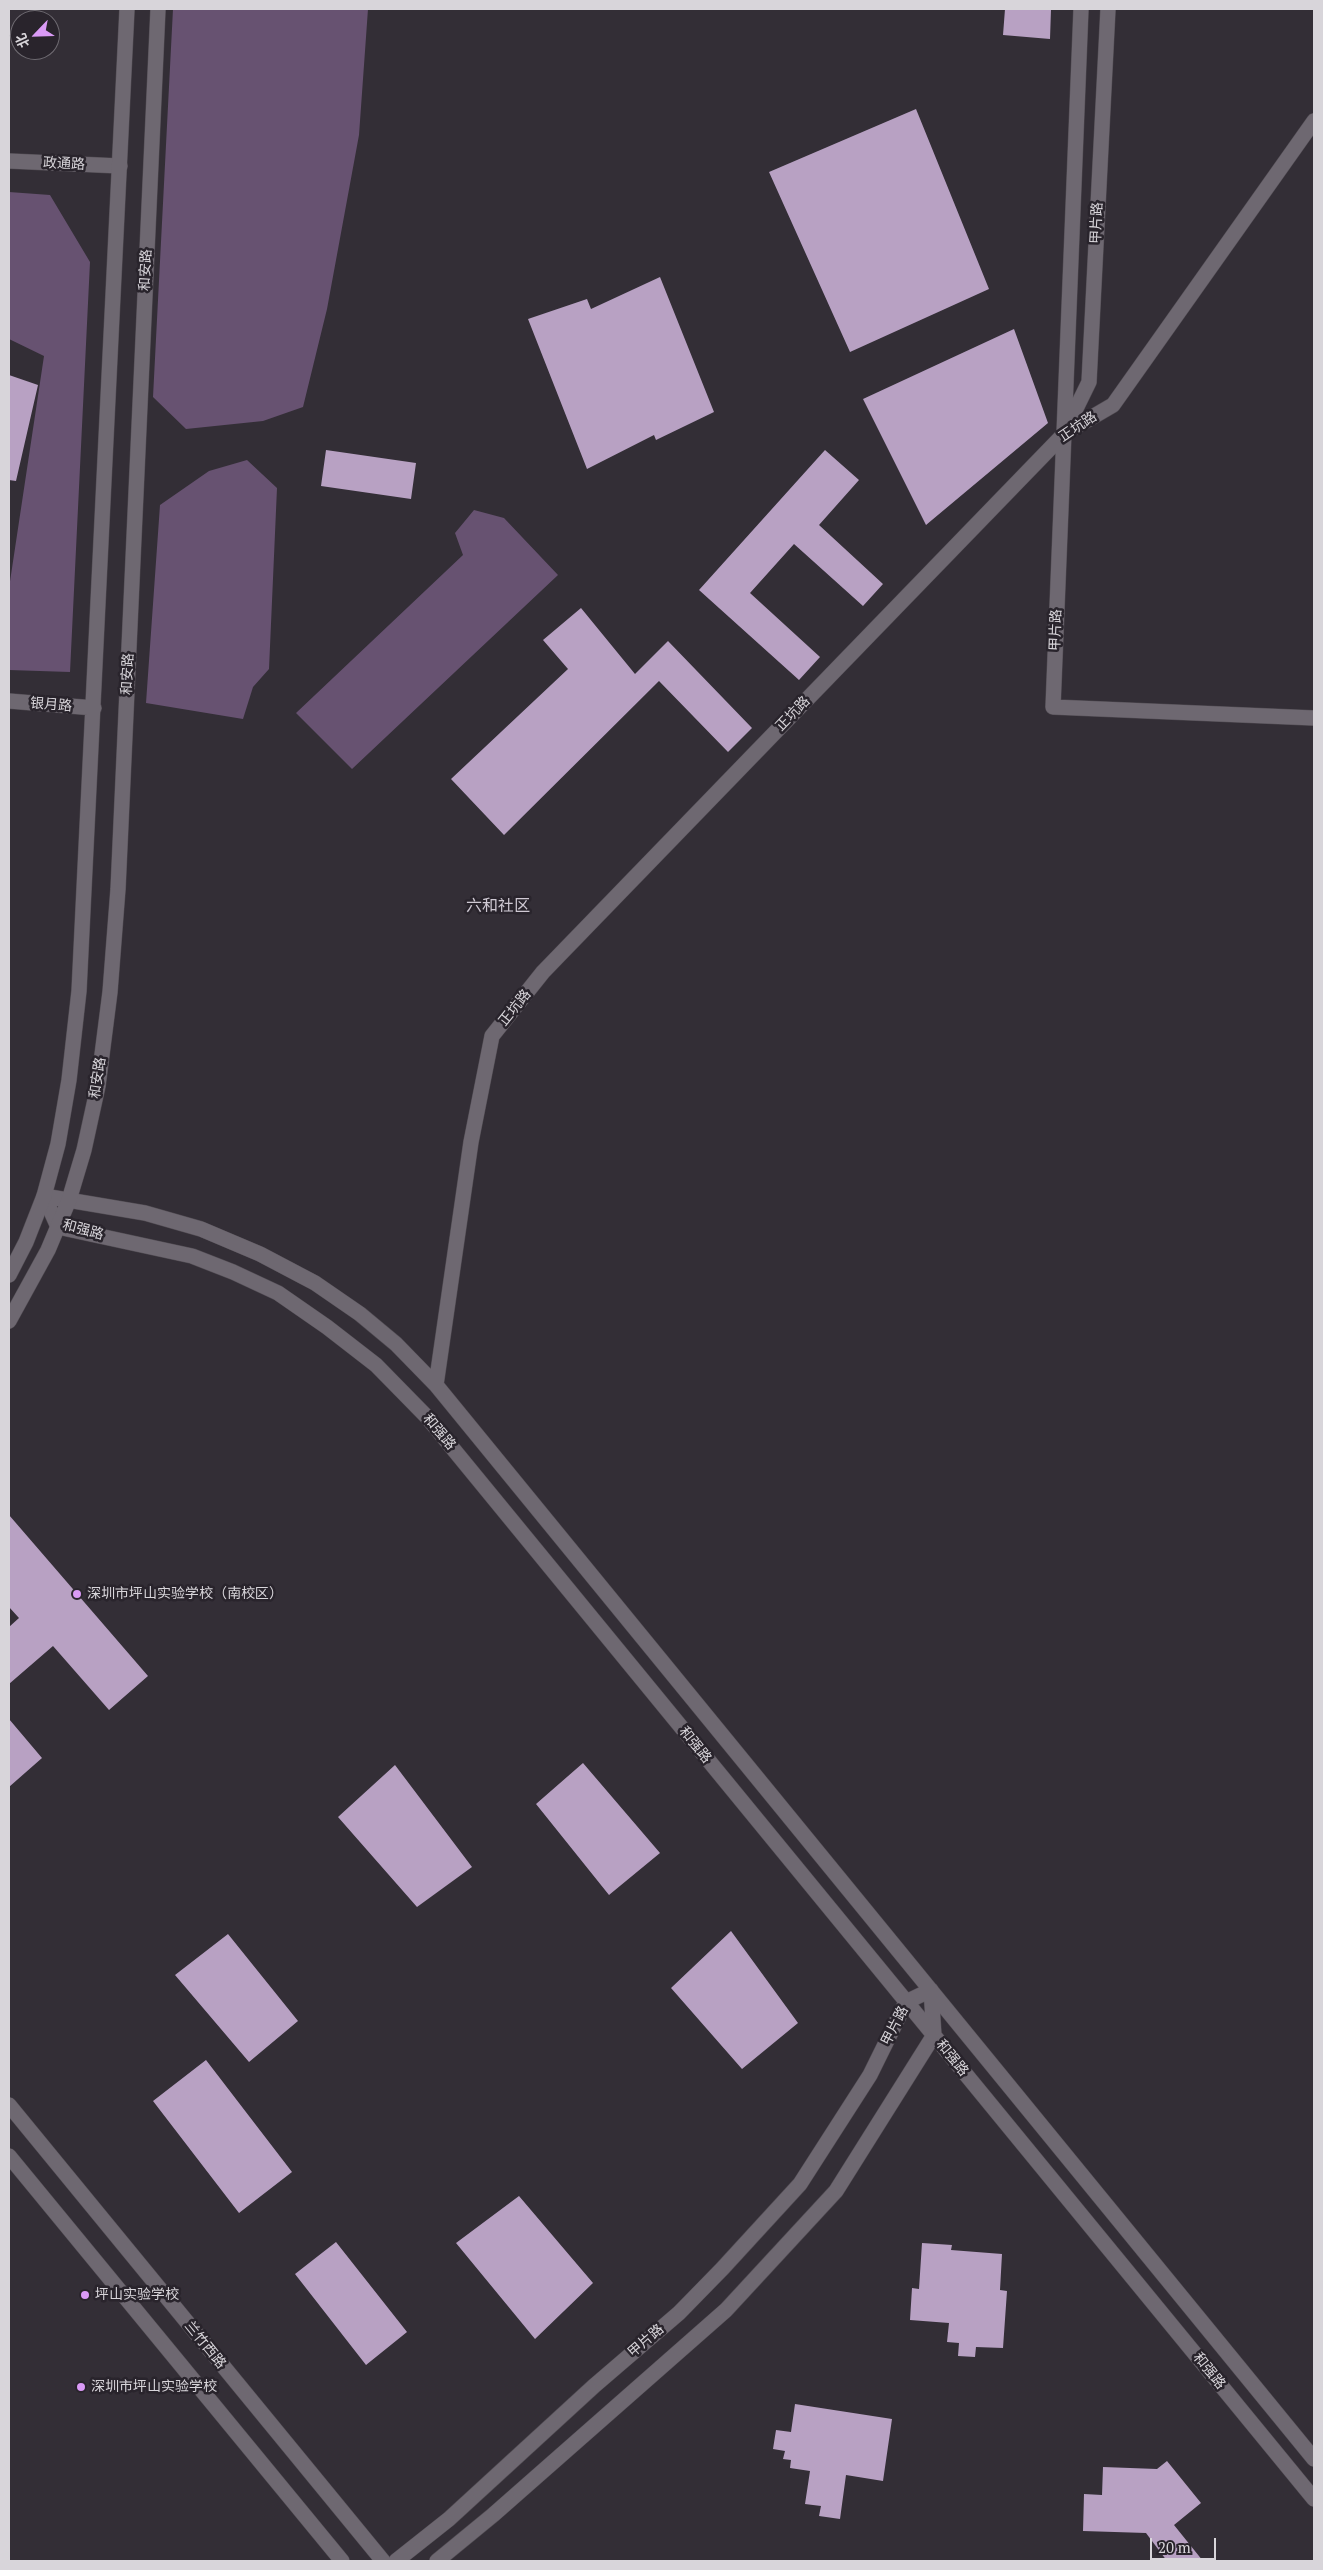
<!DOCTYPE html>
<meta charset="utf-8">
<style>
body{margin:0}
#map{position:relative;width:1323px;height:2570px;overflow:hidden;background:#332e36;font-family:"PT Serif","Noto Sans SC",serif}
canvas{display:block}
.frame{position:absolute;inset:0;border:10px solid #d8d5da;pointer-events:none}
.north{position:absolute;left:10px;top:10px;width:50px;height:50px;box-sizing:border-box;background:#29242c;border:1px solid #6f6b72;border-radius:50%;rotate:246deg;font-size:14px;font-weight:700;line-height:20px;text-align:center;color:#d8d5da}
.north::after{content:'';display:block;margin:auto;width:18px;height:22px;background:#da9af6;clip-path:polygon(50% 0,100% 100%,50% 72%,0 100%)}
.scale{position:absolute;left:1150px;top:2538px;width:66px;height:22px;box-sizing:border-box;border:2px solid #d8d5da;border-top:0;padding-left:6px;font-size:15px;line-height:18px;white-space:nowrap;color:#d8d5da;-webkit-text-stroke:4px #29242c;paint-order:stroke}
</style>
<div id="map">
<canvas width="1323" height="2570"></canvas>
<div class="frame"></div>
<div class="north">北</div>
<div class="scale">20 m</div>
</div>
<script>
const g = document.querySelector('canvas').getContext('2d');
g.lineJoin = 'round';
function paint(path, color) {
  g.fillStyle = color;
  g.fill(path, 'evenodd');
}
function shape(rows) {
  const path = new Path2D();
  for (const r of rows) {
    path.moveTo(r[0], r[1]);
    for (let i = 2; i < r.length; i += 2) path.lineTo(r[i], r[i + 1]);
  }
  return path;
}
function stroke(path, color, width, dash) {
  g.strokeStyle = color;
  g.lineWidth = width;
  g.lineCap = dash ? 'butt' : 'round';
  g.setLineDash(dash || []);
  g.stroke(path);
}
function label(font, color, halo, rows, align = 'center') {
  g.font = font + ' "PT Serif","Noto Sans SC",serif';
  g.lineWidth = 5;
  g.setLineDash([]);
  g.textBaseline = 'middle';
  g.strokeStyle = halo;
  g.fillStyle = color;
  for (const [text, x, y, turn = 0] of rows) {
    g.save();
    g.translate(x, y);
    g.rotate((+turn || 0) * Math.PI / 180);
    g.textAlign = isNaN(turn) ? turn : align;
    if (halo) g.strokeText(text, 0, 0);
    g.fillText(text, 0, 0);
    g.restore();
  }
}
paint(shape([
 [173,9,368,9,359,135,327,309,303,407,263,421,186,429,153,397],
 [9,192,50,195,90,262,70,672,9,670,9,588,44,356,9,339],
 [247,460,277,488,269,669,253,687,243,719,146,703,160,505,209,471],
 [474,510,504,518,558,575,352,769,296,713,463,555,455,533]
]), '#675271');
paint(shape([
 [1005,9,1051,9,1050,39,1003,35],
 [916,109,989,289,850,352,769,172],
 [660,277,714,412,656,440,654,435,587,469,528,319,587,299,591,309],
 [1014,329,1048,423,926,525,863,399],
 [9,375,38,385,16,481,9,480],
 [326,450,416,463,411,499,321,486],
 [825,450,859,480,819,525,883,584,863,606,794,544,750,593,820,657,799,680,699,590],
 [581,608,635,674,668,641,752,728,728,752,659,681,504,835,451,779,568,669,543,640],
 [9,1515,148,1676,109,1710,53,1646,9,1684,9,1627,19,1618,9,1607],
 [9,1719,42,1758,9,1787],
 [583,1763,660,1853,609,1895,536,1804],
 [395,1765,472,1867,417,1907,338,1817],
 [731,1931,798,2023,742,2069,671,1988],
 [228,1934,298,2021,249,2062,175,1975],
 [206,2060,292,2172,239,2213,153,2101],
 [519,2196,593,2283,535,2339,456,2243],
 [336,2242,407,2332,366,2365,295,2274],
 [922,2243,952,2245,951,2250,1002,2254,1000,2290,1007,2291,1003,2348,976,2347,975,2357,958,2356,959,2343,947,2342,949,2323,910,2320,912,2288,919,2289],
 [795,2404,892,2419,883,2481,846,2475,840,2519,819,2516,821,2506,805,2504,810,2471,790,2468,791,2460,783,2459,785,2451,773,2449,776,2430,791,2432],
 [1167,2461,1201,2503,1174,2525,1203,2561,1167,2561,1146,2533,1083,2531,1084,2494,1102,2495,1103,2467,1157,2469]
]), '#b8a1c3');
const minor = shape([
 [1081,9,1053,707,1314,718],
 [9,161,120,166],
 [1066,429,1089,382,1108,9],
 [44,1196,58,1227,192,1256,233,1272,278,1293,327,1327,376,1365,427,1417,1314,2499],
 [44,1196,145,1213,201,1229,260,1254,315,1283,360,1314,396,1344,436,1385,1314,2459],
 [436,1385,471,1142,492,1036,543,972,1065,433,1113,405,1314,121],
 [396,2561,449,2519,594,2386,679,2313,722,2269,800,2184,870,2075,906,2002,931,1990,934,2035,836,2191,726,2310,493,2515,437,2561]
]);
const tertiary = shape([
 [9,701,94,708],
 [9,1275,26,1242,44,1196,58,1144,69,1080,79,991,127,9],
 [9,1321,48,1250,69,1200,84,1150,98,1086,110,992,118,889,158,9],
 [9,2105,383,2561],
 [9,2156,342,2561]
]);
stroke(minor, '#504b52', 16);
stroke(tertiary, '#504b52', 16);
stroke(minor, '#6e6871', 15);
stroke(tertiary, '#6e6871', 15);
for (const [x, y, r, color] of [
 [77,1594,5,"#da9af6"],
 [85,2295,5,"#da9af6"],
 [81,2387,5,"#da9af6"]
]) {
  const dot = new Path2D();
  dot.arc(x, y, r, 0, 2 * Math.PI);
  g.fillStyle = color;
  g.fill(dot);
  stroke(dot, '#29242c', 2);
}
label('14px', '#d8d5da', '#29242c', [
 ["政通路",64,164,3],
 ["甲片路",1097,223,-87],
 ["和安路",146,270,-87],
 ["正坑路",1078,427,-34],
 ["甲片路",1056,630,-88],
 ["和安路",128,674,-87],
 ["银月路",51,705,5],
 ["正坑路",793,714,-46],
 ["正坑路",515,1008,-51],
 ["和安路",98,1078,-81],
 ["和强路",83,1230,15],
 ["和强路",439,1432,50],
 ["和强路",695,1745,51],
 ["甲片路",895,2026,-63],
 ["和强路",952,2058,51],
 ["甲片路",646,2341,-41],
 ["兰竹西路",205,2345,51],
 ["和强路",1209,2371,51]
]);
label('14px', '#d8d5da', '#29242c', [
 ["深圳市坪山实验学校（南校区）",87,1594],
 ["坪山实验学校",95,2295],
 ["深圳市坪山实验学校",91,2387]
], 'left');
label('16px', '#cfc9d3', '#29242c', [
 ["六和社区",498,906]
]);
</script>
